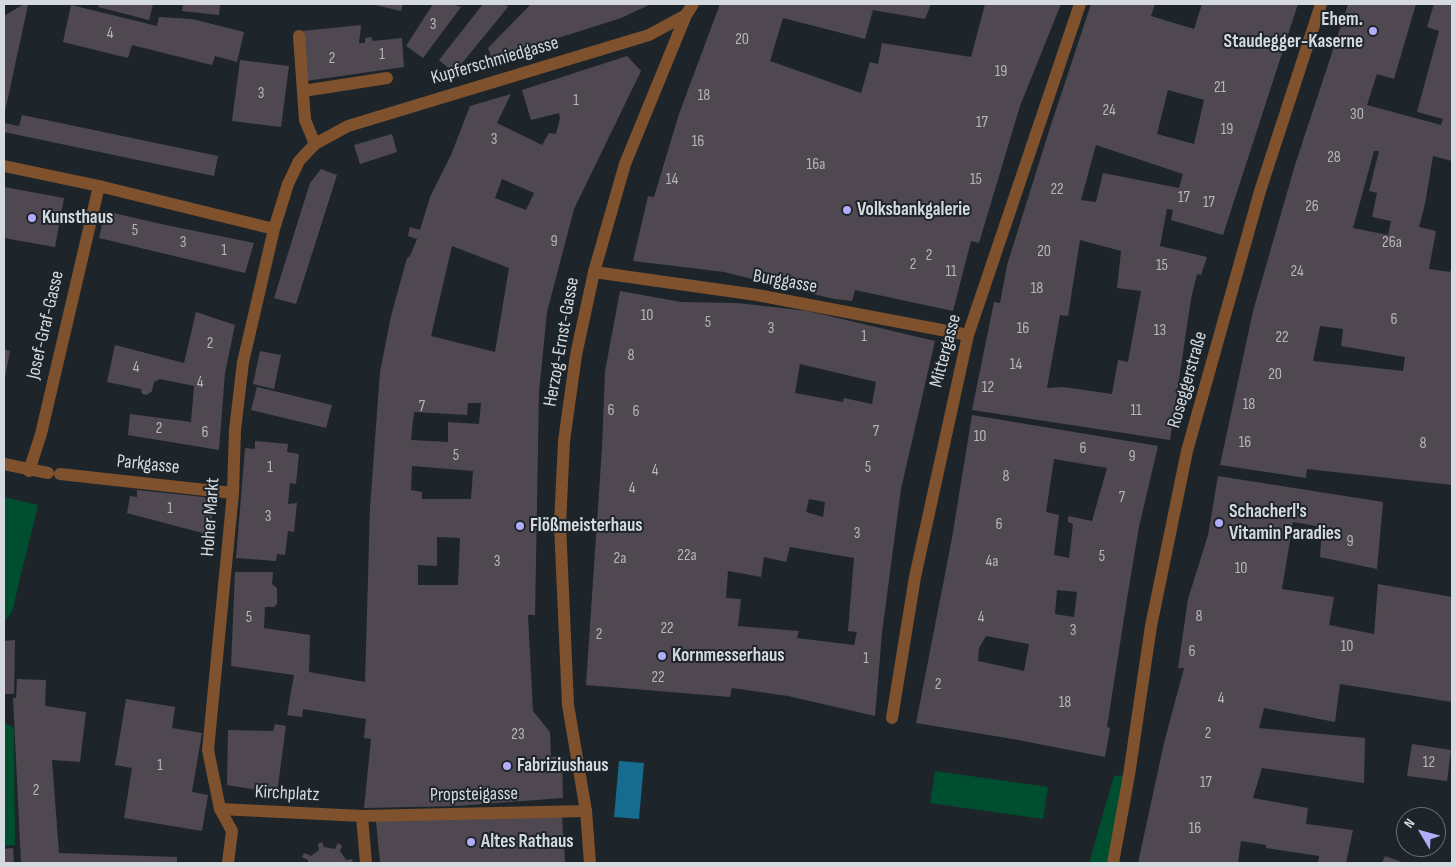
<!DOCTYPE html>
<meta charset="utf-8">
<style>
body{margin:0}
#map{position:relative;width:1456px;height:867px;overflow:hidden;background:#1d252b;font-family:"Sofia Sans Condensed",sans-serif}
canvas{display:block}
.frame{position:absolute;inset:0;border:5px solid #d5dade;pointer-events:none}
.north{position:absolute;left:1396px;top:807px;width:50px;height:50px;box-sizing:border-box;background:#1d252b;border:1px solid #676d73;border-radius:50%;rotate:307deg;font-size:14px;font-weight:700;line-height:20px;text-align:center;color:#d5dade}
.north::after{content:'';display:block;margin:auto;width:18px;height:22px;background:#b2adf9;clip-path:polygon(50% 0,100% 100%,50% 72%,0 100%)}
</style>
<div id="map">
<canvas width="1456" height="867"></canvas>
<div class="frame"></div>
<div class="north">N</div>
</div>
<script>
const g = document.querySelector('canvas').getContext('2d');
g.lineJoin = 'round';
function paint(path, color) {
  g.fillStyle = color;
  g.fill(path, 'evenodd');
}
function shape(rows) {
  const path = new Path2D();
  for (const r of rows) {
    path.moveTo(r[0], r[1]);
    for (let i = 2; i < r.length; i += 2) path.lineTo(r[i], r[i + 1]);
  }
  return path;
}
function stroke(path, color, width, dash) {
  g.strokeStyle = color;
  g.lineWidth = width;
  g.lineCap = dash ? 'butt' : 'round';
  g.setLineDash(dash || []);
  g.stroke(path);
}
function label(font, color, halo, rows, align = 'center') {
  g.font = font + ' "Sofia Sans Condensed",sans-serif';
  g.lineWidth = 4;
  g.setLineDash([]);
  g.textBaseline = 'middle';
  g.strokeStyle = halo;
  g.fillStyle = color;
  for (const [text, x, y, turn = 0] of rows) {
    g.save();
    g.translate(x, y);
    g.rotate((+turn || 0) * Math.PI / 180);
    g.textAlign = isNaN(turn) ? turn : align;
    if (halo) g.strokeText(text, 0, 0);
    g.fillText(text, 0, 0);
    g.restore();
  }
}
paint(shape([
 [4,497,38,505,12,612,4,622],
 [4,722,14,728,15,845,4,846],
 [935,771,1048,787,1043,819,930,803],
 [1129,775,1113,863,1089,863,1114,776]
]), '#004e30');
paint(shape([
 [619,761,644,763,639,819,614,817]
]), '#156c8e');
paint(shape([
 [24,4,28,5,4,116,4,16],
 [99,4,153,4,149,20,98,7],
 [183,4,220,4,219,15,182,11],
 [371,4,403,4,401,11],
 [433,4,452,4,461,7,423,58,406,46],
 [483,4,505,4,508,7,454,73,439,60],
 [531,4,651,4,621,18,492,59,488,48],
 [720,4,931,4,925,19,873,10,865,39,783,18,770,61,861,93,870,62,878,64,882,43,971,57,985,4,1061,4,1020,106,979,243,971,241,953,311,855,290,852,301,834,299,724,272,633,261,648,196,654,197,679,114],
 [1091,4,1155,4,1151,16,1194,29,1202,4,1298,4,1223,235,1171,220,1173,210,1167,209,1160,246,1207,257,1201,275,1197,274,1191,299,1170,440,972,410,994,302,1000,303,1007,265,1049,131],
 [1168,90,1204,100,1194,144,1157,134],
 [1096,145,1183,174,1179,188,1103,173,1096,202,1081,200],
 [1080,240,1121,251,1117,288,1141,291,1128,362,1118,360,1112,394,1063,387,1047,388,1060,315,1068,316],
 [1348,4,1416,4,1394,79,1377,74,1367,105,1441,125,1443,119,1417,112,1439,31,1427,27,1434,4,1452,4,1452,161,1433,156,1425,204,1419,227,1436,231,1429,269,1450,272,1452,267,1452,485,1307,469,1306,478,1220,465,1253,311,1295,165],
 [1374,151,1379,151,1369,191,1377,193,1372,217,1391,221,1388,235,1353,228],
 [1320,326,1343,329,1341,346,1405,357,1403,371,1313,361],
 [71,5,157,26,159,17,192,19,244,32,237,62,215,56,212,65,132,45,128,58,63,42],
 [361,25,359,43,365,43,365,38,371,37,373,41,402,38,404,67,306,81,301,31],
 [627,56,641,71,574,209,547,312,539,392,535,615,528,615,533,711,550,732,551,757,562,756,563,798,456,806,364,808,371,739,364,738,366,719,303,709,302,717,287,715,294,675,231,666,235,572,273,572,272,584,277,588,277,604,274,607,265,607,264,628,310,635,309,672,365,682,370,508,380,372,391,316,407,258,410,256,417,239,408,236,410,227,420,230,430,197,451,155,470,106,511,94,497,123,542,145,549,133,556,134,560,118,559,113,531,120,522,90],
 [502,179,534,193,526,210,495,198],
 [452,246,509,268,495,352,431,336],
 [468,403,481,403,479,424,448,422,448,442,411,440,414,412,467,415],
 [412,466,473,471,471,499,422,499,422,492,411,490],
 [437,537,460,538,458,585,418,585,418,565,437,566],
 [240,60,289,66,281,127,232,121],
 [22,115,218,156,214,176,4,132,4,123,19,126],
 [392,134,397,152,360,164,354,145],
 [321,169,337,175,296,304,274,298,310,183],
 [4,187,64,198,55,247,4,238],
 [105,211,161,224,254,243,245,273,99,238],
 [620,291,681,302,737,303,808,311,935,341,901,489,882,633,875,716,788,696,732,688,730,697,586,685,602,448,605,371],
 [800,364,876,382,872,404,844,398,843,402,795,393],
 [809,499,825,502,823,517,806,512],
 [790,547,854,558,848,631,857,632,854,645,797,638,799,631,738,626,741,599,726,598,728,571,761,577,764,557,786,562],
 [196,312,235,325,225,373,219,450,128,435,130,414,191,422,194,386,160,379,154,382,152,391,147,395,142,394,141,389,107,382,115,345,184,363],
 [4,349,10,351,5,377,4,377],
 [260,351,281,355,274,389,253,384],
 [257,387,332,405,326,428,251,410],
 [972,415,1158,446,1139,527,1127,599,1107,727,1110,728,1105,757,1013,739,916,723,952,538],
 [1054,459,1107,468,1092,521,1068,516,1068,522,1073,524,1069,558,1054,555,1059,515,1046,512],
 [1057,590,1077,592,1074,617,1055,614],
 [986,636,1029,644,1024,671,978,661,979,648],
 [255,441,288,444,287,452,299,454,296,484,290,483,288,504,297,503,294,532,288,531,285,555,277,554,276,561,236,558,245,448,255,449],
 [1218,476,1383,502,1377,569,1320,557,1322,527,1293,522,1282,589,1334,597,1329,625,1374,634,1378,584,1452,597,1452,702,1340,684,1335,722,1264,708,1259,728,1365,738,1364,783,1262,768,1253,798,1308,808,1306,824,1353,830,1346,863,1318,863,1319,856,1266,848,1266,845,1241,841,1238,863,1138,863,1164,743,1184,668,1178,668,1188,599,1208,535],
 [137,490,204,497,213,506,210,535,127,513,130,496,137,497],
 [15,640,14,694,4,694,4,641],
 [17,679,46,680,45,706,86,712,80,762,52,760,59,853,177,857,177,863,21,863,13,698,16,698],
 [126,699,175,707,172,728,202,733,192,792,208,795,202,831,124,818,132,768,115,765],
 [275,724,286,726,277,793,227,785,228,730,273,731],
 [1412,744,1451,750,1447,781,1407,776],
 [562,816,565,863,380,863,376,821],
 [322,842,324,847,335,849,338,843,342,846,340,851,346,860,352,859,353,863,308,863,308,860,302,857,304,853,311,856,319,850,318,844],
 [13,848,14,863,4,863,4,849],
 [1385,856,1405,863,1382,863]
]), '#504850');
stroke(shape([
 [299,36,305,120,315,144],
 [303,91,387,78],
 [29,471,41,434,99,186]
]), '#7f522d', 12);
stroke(shape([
 [594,272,757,295,968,335],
 [892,718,915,577,968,335,1080,4],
 [220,809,362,816,366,863],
 [362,816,586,811]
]), '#7f522d', 12);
stroke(shape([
 [4,166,99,186,274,229],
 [4,464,48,473],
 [60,474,233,493],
 [228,863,232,831,220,809,208,750,233,493,235,430,243,362,274,229,288,184,299,161,315,144,348,126,649,35,686,15],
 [590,863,586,811,568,705,560,524,564,441,576,355,594,272,625,164,686,15,693,4],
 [1113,863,1129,775,1151,626,1187,451,1260,191,1321,4]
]), '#7f522d', 12);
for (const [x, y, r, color] of [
 [1373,31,5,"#b2adf9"],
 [847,210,5,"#b2adf9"],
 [32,218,5,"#b2adf9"],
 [1219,523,5,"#b2adf9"],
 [520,526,5,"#b2adf9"],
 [662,656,5,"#b2adf9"],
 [507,766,5,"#b2adf9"],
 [471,842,5,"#b2adf9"]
]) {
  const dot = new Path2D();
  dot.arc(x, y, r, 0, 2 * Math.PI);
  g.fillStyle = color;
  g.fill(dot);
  stroke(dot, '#1d252b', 2);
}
label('16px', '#b4b6ba', null, [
 ["3",433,25],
 ["4",110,34],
 ["20",742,40],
 ["1",382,55],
 ["2",332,59],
 ["19",1001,72],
 ["21",1220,88],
 ["3",261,94],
 ["18",704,96],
 ["1",576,101],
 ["24",1109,111],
 ["30",1357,115],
 ["17",982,123],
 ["19",1227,130],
 ["3",494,140],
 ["16",698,142],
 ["28",1334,158],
 ["16a",816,165],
 ["14",672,180],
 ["15",976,180],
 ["22",1057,190],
 ["17",1184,198],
 ["17",1209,203],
 ["26",1312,207],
 ["5",135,231],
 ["9",554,242],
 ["3",183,243],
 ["26a",1392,243],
 ["1",224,251],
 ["20",1044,252],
 ["2",929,256],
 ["2",913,265],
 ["15",1162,266],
 ["11",951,272],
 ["24",1297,272],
 ["18",1037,289],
 ["10",647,316],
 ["6",1394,320],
 ["5",708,323],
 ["3",771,329],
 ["16",1023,329],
 ["13",1160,331],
 ["1",864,337],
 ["22",1282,338],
 ["2",210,344],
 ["8",631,356],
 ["14",1016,365],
 ["4",136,368],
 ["20",1275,375],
 ["4",200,383],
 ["12",988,388],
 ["18",1249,405],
 ["7",422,407],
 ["6",611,411],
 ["11",1136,411],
 ["6",636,412],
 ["2",159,429],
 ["7",876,432],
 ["6",205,433],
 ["10",980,437],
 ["16",1245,443],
 ["8",1423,444],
 ["6",1083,449],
 ["5",456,456],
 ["9",1132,457],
 ["1",270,468],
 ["5",868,468],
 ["4",655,471],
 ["8",1006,477],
 ["4",632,489],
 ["7",1122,498],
 ["1",170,509],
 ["3",268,517],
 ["6",999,525],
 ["3",857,534],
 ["9",1350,542],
 ["22a",687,556],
 ["5",1102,557],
 ["2a",620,559],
 ["3",497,562],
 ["4a",992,562],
 ["10",1241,569],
 ["8",1199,617],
 ["5",249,618],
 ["4",981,618],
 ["22",667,629],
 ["3",1073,631],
 ["2",599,635],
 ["10",1347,647],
 ["6",1192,652],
 ["1",866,659],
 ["22",658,678],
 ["2",938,685],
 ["4",1221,699],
 ["18",1065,703],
 ["2",1208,734],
 ["23",518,735],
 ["12",1429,763],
 ["1",160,766],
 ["17",1206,783],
 ["2",36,791],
 ["16",1195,829]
]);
label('bold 19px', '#d5dade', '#1d252b', [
 ["Ehem.",1363,20,"right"],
 ["Staudegger-Kaserne",1363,42,"right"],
 ["Volksbankgalerie",857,210],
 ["Kunsthaus",42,218],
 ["Schacherl's",1229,512],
 ["Vitamin Paradies",1229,534],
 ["Flößmeisterhaus",530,526],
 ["Kornmesserhaus",672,656],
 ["Fabriziushaus",517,766],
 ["Altes Rathaus",481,842]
], 'left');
label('19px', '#d5dade', '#1d252b', [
 ["Kupferschmiedgasse",495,61,-16],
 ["Burggasse",785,282,10],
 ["Josef-Graf-Gasse",46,325,-77],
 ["Herzog-Ernst-Gasse",562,342,-80],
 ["Mittergasse",946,351,-75],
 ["Roseggerstraße",1188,380,-74],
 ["Parkgasse",148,465,6],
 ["Hoher Markt",211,517,-86],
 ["Kirchplatz",287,794,3],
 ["Propsteigasse",474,795,-1]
]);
</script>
